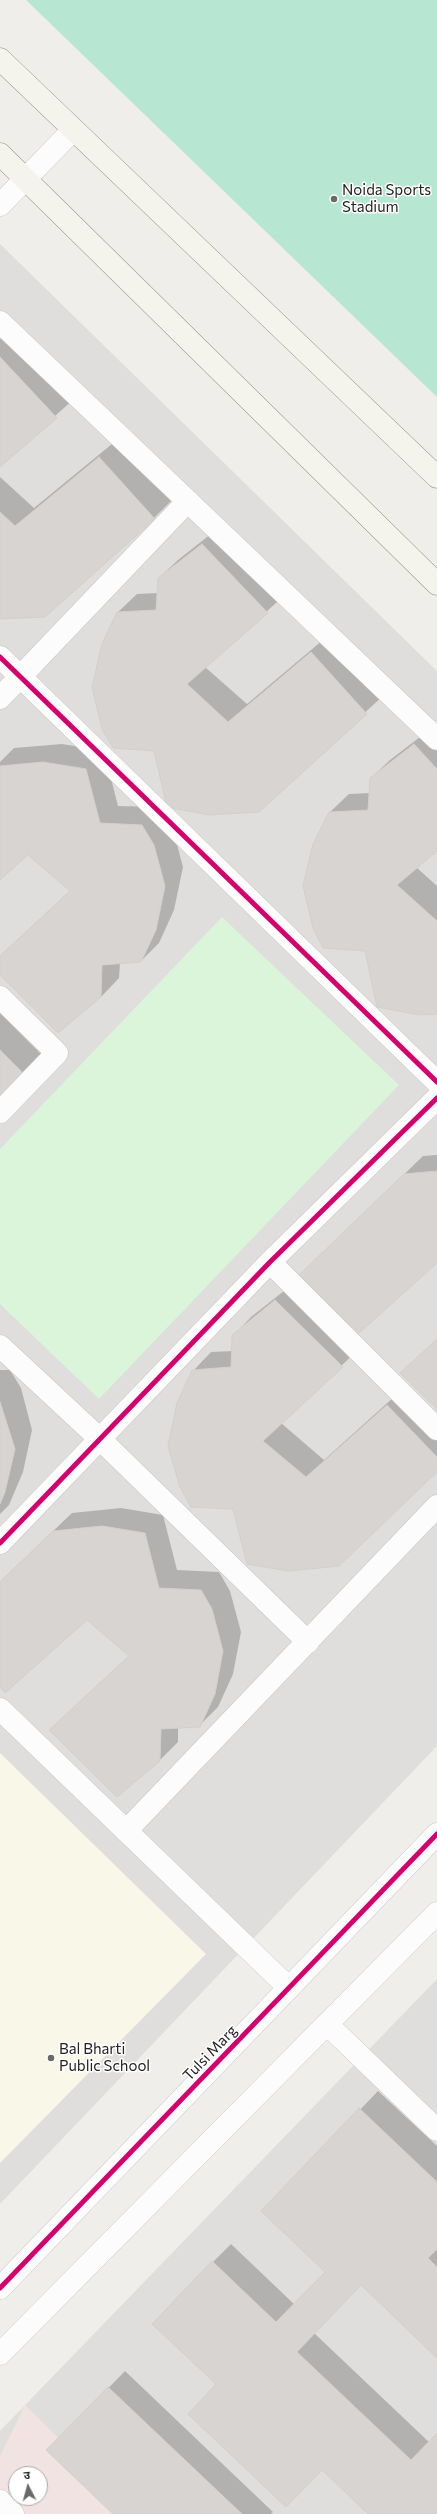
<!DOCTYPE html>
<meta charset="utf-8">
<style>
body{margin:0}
#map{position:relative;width:437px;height:2514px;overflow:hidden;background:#f0eeeb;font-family:Commissioner,"Noto Sans Devanagari",sans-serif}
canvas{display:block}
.north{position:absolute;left:8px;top:2466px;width:40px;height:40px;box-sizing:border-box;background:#fff;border:1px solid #a7a7a7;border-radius:50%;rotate:354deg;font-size:11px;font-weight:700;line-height:16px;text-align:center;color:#222}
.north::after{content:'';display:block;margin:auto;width:14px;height:18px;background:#6a6968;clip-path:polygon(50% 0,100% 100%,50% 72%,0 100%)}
</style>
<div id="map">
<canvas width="437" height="2514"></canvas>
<div class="north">उ</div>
</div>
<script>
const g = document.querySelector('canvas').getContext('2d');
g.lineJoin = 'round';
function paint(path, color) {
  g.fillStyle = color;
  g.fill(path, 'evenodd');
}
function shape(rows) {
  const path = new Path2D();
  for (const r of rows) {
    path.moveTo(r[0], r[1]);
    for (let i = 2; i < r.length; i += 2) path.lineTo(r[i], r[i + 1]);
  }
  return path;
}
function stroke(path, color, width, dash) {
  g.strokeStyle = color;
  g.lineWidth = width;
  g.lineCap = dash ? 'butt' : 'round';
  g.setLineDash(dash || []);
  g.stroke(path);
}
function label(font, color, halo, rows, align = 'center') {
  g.font = font + ' Commissioner,sans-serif';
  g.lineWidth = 3;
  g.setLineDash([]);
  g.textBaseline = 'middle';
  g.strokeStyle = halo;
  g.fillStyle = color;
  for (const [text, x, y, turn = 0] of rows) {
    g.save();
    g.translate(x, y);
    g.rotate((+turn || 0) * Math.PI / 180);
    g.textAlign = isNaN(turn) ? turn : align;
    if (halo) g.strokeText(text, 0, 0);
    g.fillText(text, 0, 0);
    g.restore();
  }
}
paint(shape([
 [0,244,437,671,437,1746,0,2204],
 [437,1979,437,2514,0,2514,0,2431],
 [16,2474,40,2474,40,2498,16,2498]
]), '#dfdedc');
paint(shape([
 [25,2405,136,2514,0,2514,0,2456],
 [16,2474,40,2474,40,2498,16,2498]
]), '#f1e3e1');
paint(shape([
 [0,1753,206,1954,0,2163]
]), '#f8f7e8');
paint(shape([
 [222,917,399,1085,99,1399,0,1304,0,1149]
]), '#daf5da');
paint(shape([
 [26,0,437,0,437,397]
]), '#b7e6d2');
paint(shape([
 [11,330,74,399,0,465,0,339],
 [118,439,172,500,154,518,0,618,0,477,34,508],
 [221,526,286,594,205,667,247,704,330,634,384,695,258,811,155,750,118,612,137,594,158,593,159,578,178,560],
 [433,727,437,731,437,850,416,867,437,886,437,1013,366,950,330,812,349,794,370,793,371,778,390,760],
 [62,744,104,751,118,806,160,807,172,826,183,867,174,910,159,943,141,961,120,963,119,978,101,997,0,973,0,956,71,890,28,854,0,879,0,762,14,748],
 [0,1013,41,1054,0,1094],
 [437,1155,437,1262,318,1258,423,1156],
 [294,1283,360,1348,281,1423,324,1460,405,1387,437,1420,437,1470,233,1508,193,1371,211,1352,233,1351,233,1336,251,1317],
 [0,1370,10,1370,21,1388,32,1430,23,1472,9,1505,0,1514],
 [121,1508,163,1515,177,1570,219,1572,230,1591,241,1632,233,1674,218,1707,199,1726,178,1727,178,1742,159,1761,51,1730,130,1655,87,1619,0,1686,0,1582,72,1513],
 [378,2091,437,2146,437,2357,361,2284,314,2333,430,2443,437,2435,437,2514,370,2514,322,2469,218,2384,213,2262,231,2244,295,2305,327,2272,263,2211],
 [125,2371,273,2512,271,2514,115,2514,48,2450]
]), '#0003');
const building = shape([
 [0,357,57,418,0,467,0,357],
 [99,457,155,519,45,617,0,619,0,512,15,526,99,457],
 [202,544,268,613,187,684,228,722,311,652,367,714,259,812,209,815,167,807,154,751,113,748,102,729,92,687,102,644,117,612,156,610,158,578,202,544],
 [414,744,437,769,437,851,397,885,437,921,437,1014,420,1015,377,1007,365,951,323,948,313,928,303,886,313,844,329,812,368,810,370,778,414,744],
 [43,762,86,769,100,823,142,825,154,845,165,886,156,930,141,962,102,965,101,997,58,1033,0,975,0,956,70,891,28,855,0,880,0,766,43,762],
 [0,1050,23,1073,0,1096,0,1050],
 [437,1171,437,1263,356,1336,298,1276,404,1174,437,1171],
 [275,1300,343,1367,263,1441,306,1477,387,1405,437,1457,437,1472,339,1566,289,1571,247,1564,233,1509,191,1507,180,1487,168,1446,177,1403,192,1370,231,1367,232,1335,275,1300],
 [437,1339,437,1409,400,1373,437,1339],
 [0,1402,15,1449,5,1492,0,1504,0,1402],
 [102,1526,145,1533,159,1588,201,1590,212,1609,223,1651,215,1694,200,1727,161,1729,160,1761,117,1797,49,1730,129,1656,87,1620,5,1693,0,1687,0,1582,53,1531,102,1526],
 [359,2108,437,2182,437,2249,428,2258,437,2267,437,2358,361,2285,297,2352,411,2460,437,2433,437,2514,368,2514,322,2470,286,2507,188,2414,216,2384,152,2324,212,2261,276,2322,325,2272,261,2211,359,2108],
 [108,2387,242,2514,113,2514,46,2450,108,2387]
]);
paint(building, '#d7d4d2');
stroke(building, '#d3d0cc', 1);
const minor = shape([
 [0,205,73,130],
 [0,322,437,739],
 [0,657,437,1082],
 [0,698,188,501],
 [0,997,57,1053,0,1112],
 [270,1262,437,1429],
 [0,1346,101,1440,308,1642],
 [0,1543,270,1262,437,1098],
 [0,1709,289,1988],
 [126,1831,437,1506],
 [328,2025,437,2130],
 [0,2501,13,2514]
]);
const tertiary = shape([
 [0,2288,437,1834],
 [0,2354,437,1913]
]);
const secondary = shape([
 [0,59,437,477],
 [0,154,437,584]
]);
stroke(minor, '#c9c8c7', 23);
stroke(tertiary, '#c9c8c7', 23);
stroke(secondary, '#999a82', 23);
stroke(minor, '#fdfcfc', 22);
stroke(tertiary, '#fdfcfc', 22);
stroke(secondary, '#f4f4ed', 22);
stroke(shape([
 [0,657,437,1082],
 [0,1543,270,1262,437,1098],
 [0,2288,437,1834]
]), '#d6006c', 5);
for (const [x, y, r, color] of [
 [334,199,4,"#6a6968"],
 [51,2058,4,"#6a6968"]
]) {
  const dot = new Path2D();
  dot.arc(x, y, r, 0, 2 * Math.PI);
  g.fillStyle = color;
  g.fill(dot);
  stroke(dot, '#fff', 1.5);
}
label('15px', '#222', '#fff', [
 ["Noida Sports",342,190],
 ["Stadium",342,207],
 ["Bal Bharti",59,2049],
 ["Public School",59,2066]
], 'left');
label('15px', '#222', '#fff', [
 ["Tulsi Marg",210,2053,-46]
]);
</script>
